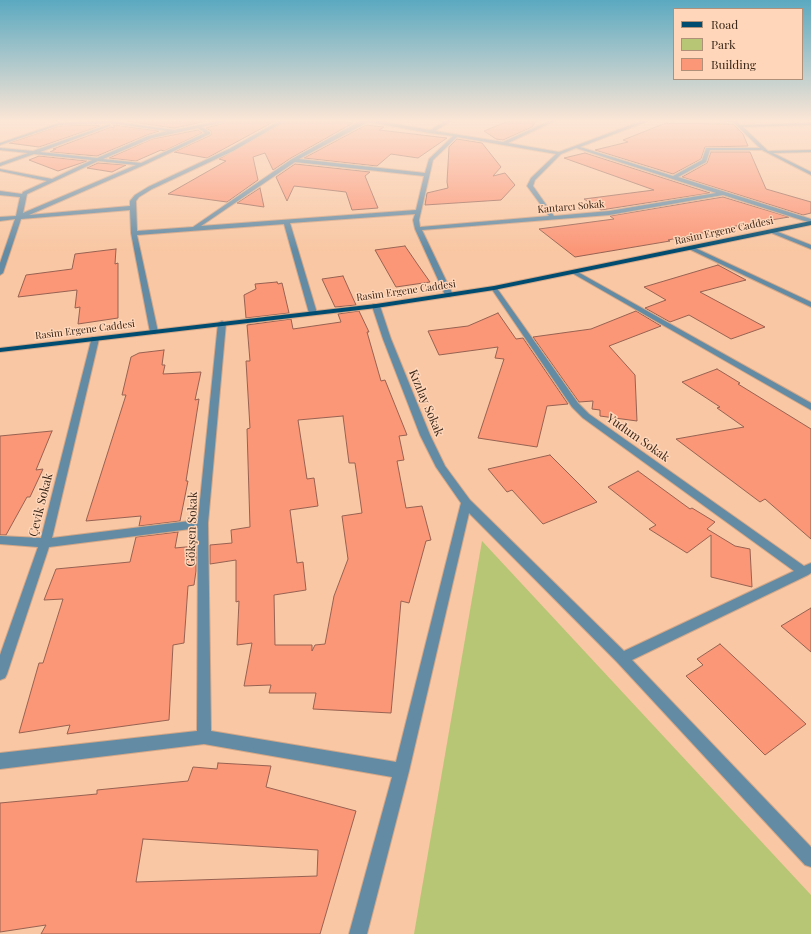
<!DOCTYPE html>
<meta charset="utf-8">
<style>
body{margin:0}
#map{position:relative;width:811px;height:934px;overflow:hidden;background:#f9c7a3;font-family:"Playfair Display",serif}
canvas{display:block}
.legend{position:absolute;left:673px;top:8px;width:130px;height:72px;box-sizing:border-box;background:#ffd6b9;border:1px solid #b19079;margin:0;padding:5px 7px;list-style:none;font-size:12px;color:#3b281a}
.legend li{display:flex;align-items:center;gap:8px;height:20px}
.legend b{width:20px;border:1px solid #b19079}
</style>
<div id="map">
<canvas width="811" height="934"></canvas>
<ul class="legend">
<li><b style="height:5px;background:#004c70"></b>Road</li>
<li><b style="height:11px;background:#b7c674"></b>Park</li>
<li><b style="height:11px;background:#fb9677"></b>Building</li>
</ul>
</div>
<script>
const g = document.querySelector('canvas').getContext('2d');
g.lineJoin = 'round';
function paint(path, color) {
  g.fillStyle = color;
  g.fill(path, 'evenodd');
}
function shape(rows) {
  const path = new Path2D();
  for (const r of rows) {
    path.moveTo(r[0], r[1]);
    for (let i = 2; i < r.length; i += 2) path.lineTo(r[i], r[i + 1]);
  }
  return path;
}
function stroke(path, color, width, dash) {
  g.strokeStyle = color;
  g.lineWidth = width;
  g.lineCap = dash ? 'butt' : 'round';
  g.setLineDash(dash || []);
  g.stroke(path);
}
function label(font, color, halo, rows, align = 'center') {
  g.font = font + ' "Playfair Display",serif';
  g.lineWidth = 3;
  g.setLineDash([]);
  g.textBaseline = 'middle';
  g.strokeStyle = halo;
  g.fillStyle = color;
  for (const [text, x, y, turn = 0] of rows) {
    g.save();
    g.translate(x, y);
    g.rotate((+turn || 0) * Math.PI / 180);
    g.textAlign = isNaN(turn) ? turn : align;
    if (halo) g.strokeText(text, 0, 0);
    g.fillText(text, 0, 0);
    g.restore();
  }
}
paint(shape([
 [482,541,811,895,811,934,414,934]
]), '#b7c674');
const building = shape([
 [117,120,213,120,174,128,117,120],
 [235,120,277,120,207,158,174,152,211,135,211,131,206,128,235,120],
 [288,120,332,120,353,123,291,158,273,170,265,153,253,157,258,180,227,202,168,194,226,161,219,159,288,120],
 [511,120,537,120,532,127,503,140,496,139,484,131,511,120],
 [666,123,733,124,743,134,748,146,705,147,701,159,673,174,595,150,628,142,623,140,666,123],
 [93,125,100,126,39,147,9,143,59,126,93,125],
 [114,125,159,131,147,135,97,156,50,152,56,149,53,149,111,127,114,128,114,125],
 [366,125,384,127,379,130,447,138,418,158,391,154,377,166,304,158,366,125],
 [198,130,202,133,164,151,161,150,136,161,109,158,152,139,198,130],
 [457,139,482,143,501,167,493,176,505,173,515,185,501,200,425,205,427,193,448,188,447,182,449,147,457,139],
 [711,152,750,152,766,189,811,202,811,213,803,215,682,177,707,163,711,152],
 [585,153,710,193,601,210,584,199,654,190,564,158,585,153],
 [39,156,87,161,58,171,29,160,39,156],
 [98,163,126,165,112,172,87,168,98,163],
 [295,164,370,172,365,176,378,208,352,210,346,192,294,186,287,201,276,177,295,164],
 [260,188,264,207,237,203,260,188],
 [723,197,789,217,736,226,668,240,670,241,575,257,539,229,614,219,610,216,723,197],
 [405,246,418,265,430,282,396,287,375,250,405,246],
 [116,249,115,264,118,263,118,318,78,324,80,307,75,308,77,290,18,297,26,275,72,269,75,254,116,249],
 [718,265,746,280,700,292,765,327,731,339,689,315,670,322,645,308,666,300,644,287,718,265],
 [343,276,356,305,335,307,322,279,343,276],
 [277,282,278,284,282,283,289,313,246,318,244,295,256,289,255,284,277,282],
 [359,311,369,332,367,332,381,381,385,380,407,435,399,436,404,460,397,461,406,508,422,506,431,540,426,541,409,603,401,601,391,713,313,709,316,693,269,693,271,685,244,686,252,643,237,645,239,601,236,602,236,560,210,564,210,545,232,543,231,530,250,527,247,429,250,428,246,361,250,361,247,325,291,319,293,329,341,322,338,314,359,311],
 [343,416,349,463,355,463,362,513,342,516,348,559,334,596,325,644,315,645,312,651,312,645,275,645,274,595,306,590,303,562,297,563,290,510,318,506,314,478,307,479,298,420,343,416],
 [636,311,661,326,609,346,635,375,637,421,600,416,600,410,592,409,593,401,579,402,533,337,591,329,636,311],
 [498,313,516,339,523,338,568,404,547,406,537,447,478,438,504,359,495,358,498,347,439,355,428,331,468,326,498,313],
 [164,350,162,365,165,365,163,374,201,372,195,400,199,399,186,481,188,481,180,521,139,526,141,516,86,521,126,395,122,395,131,357,139,353,164,350],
 [717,369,740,383,738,384,811,429,811,539,765,499,760,502,676,439,744,427,717,408,720,407,682,382,717,369],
 [52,431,36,470,43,469,30,497,27,497,6,535,0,535,0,436,52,431],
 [550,455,597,502,543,524,512,490,507,492,488,469,550,455],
 [638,471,690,509,692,508,715,522,707,529,735,546,750,549,752,587,711,577,711,535,687,553,649,529,656,525,608,487,638,471],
 [178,532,175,548,196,546,196,571,194,585,188,586,184,643,173,645,169,720,67,734,70,725,19,733,39,663,43,663,63,599,44,600,56,569,130,562,136,537,178,532],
 [811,608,811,652,781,626,811,608],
 [720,644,806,724,765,755,686,676,703,665,697,659,720,644],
 [218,763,271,766,266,787,356,811,320,934,41,934,46,925,0,932,0,803,97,794,97,790,188,781,193,767,217,769,218,763],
 [143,839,318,850,317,876,136,882,143,839]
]);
paint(building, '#fb9677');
stroke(building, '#976252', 1);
const minor = shape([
 [223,120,234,120,202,127,210,132,210,134,144,165,29,215,130,206,130,201,135,195,148,187,229,149,281,120,287,120,233,151,152,189,139,197,136,201,137,231,193,227,292,159,362,120,374,120,430,130,447,120,453,120,435,131,503,142,551,120,557,120,508,143,559,152,644,120,651,120,580,147,673,176,702,160,706,148,760,148,733,122,717,120,736,120,740,125,811,123,811,125,743,127,768,151,811,150,811,152,773,153,811,172,811,175,762,150,710,150,706,162,678,177,811,219,811,223,723,195,609,215,422,230,453,295,449,297,445,295,415,229,413,220,415,214,290,223,317,313,313,315,309,313,284,224,137,235,158,332,154,334,150,332,131,233,130,210,21,219,3,273,0,275,0,263,15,219,0,221,0,217,16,216,20,197,0,195,0,191,22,194,23,192,47,181,0,171,0,169,52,179,92,160,34,154,0,166,0,163,28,153,0,150,0,148,33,151,110,124,110,126,40,152,97,158,148,136,167,131,110,123,59,125,0,145,0,143,59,123,110,121,174,130,223,120],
 [368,122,430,133,453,136,429,159,425,173,299,159,368,122],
 [198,128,205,133,141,163,103,159,152,138,198,128],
 [457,137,556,154,531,178,527,186,549,216,420,227,419,220,433,160,457,137],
 [576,148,716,193,609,211,554,216,533,186,535,180,561,154,576,148],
 [98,161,136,165,23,213,27,194,98,161],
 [295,162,424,176,416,210,201,226,295,162],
 [769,230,773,230,811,245,811,249,769,232,769,230],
 [689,247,693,247,811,302,811,307,689,249,689,247],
 [572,271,576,271,811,403,811,410,572,273,572,271],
 [494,286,496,287,578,403,589,414,804,566,811,563,811,573,808,575,632,660,811,847,811,867,805,865,617,662,469,513,409,771,367,934,349,934,392,777,204,744,0,769,0,753,197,731,198,528,49,547,7,674,5,678,0,680,0,655,38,547,0,544,0,536,41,538,92,337,95,337,99,339,52,538,198,520,218,323,222,321,226,323,208,523,211,731,396,762,461,503,436,467,420,435,383,339,372,306,373,304,376,304,380,306,391,339,430,435,445,466,470,500,624,651,794,571,583,418,572,407,491,288,494,286]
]);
const major = shape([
 [811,221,811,225,494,290,376,308,0,352,0,348,376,304,494,286,811,221]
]);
stroke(minor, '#d3a788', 2);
stroke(major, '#d3a788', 2);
paint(minor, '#638ba4');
paint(major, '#004c70');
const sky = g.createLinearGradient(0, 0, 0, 251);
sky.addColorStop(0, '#5ba9c0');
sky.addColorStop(0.48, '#fce6d6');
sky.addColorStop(1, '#fce6d600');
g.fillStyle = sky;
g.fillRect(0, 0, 811, 251);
label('10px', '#3b281a', '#ffd6b9', [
 ["Kantarcı Sokak",571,207,-5],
 ["Rasim Ergene Caddesi",724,231,-12],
 ["Rasim Ergene Caddesi",406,291,-8],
 ["Rasim Ergene Caddesi",85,330,-7]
]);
label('12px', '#3b281a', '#ffd6b9', [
 ["Kızılay Sokak",426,403,67],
 ["Yudum Sokak",638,438,35],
 ["Çevik Sokak",41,505,-76],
 ["Gökşen Sokak",192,529,-88]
]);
</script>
